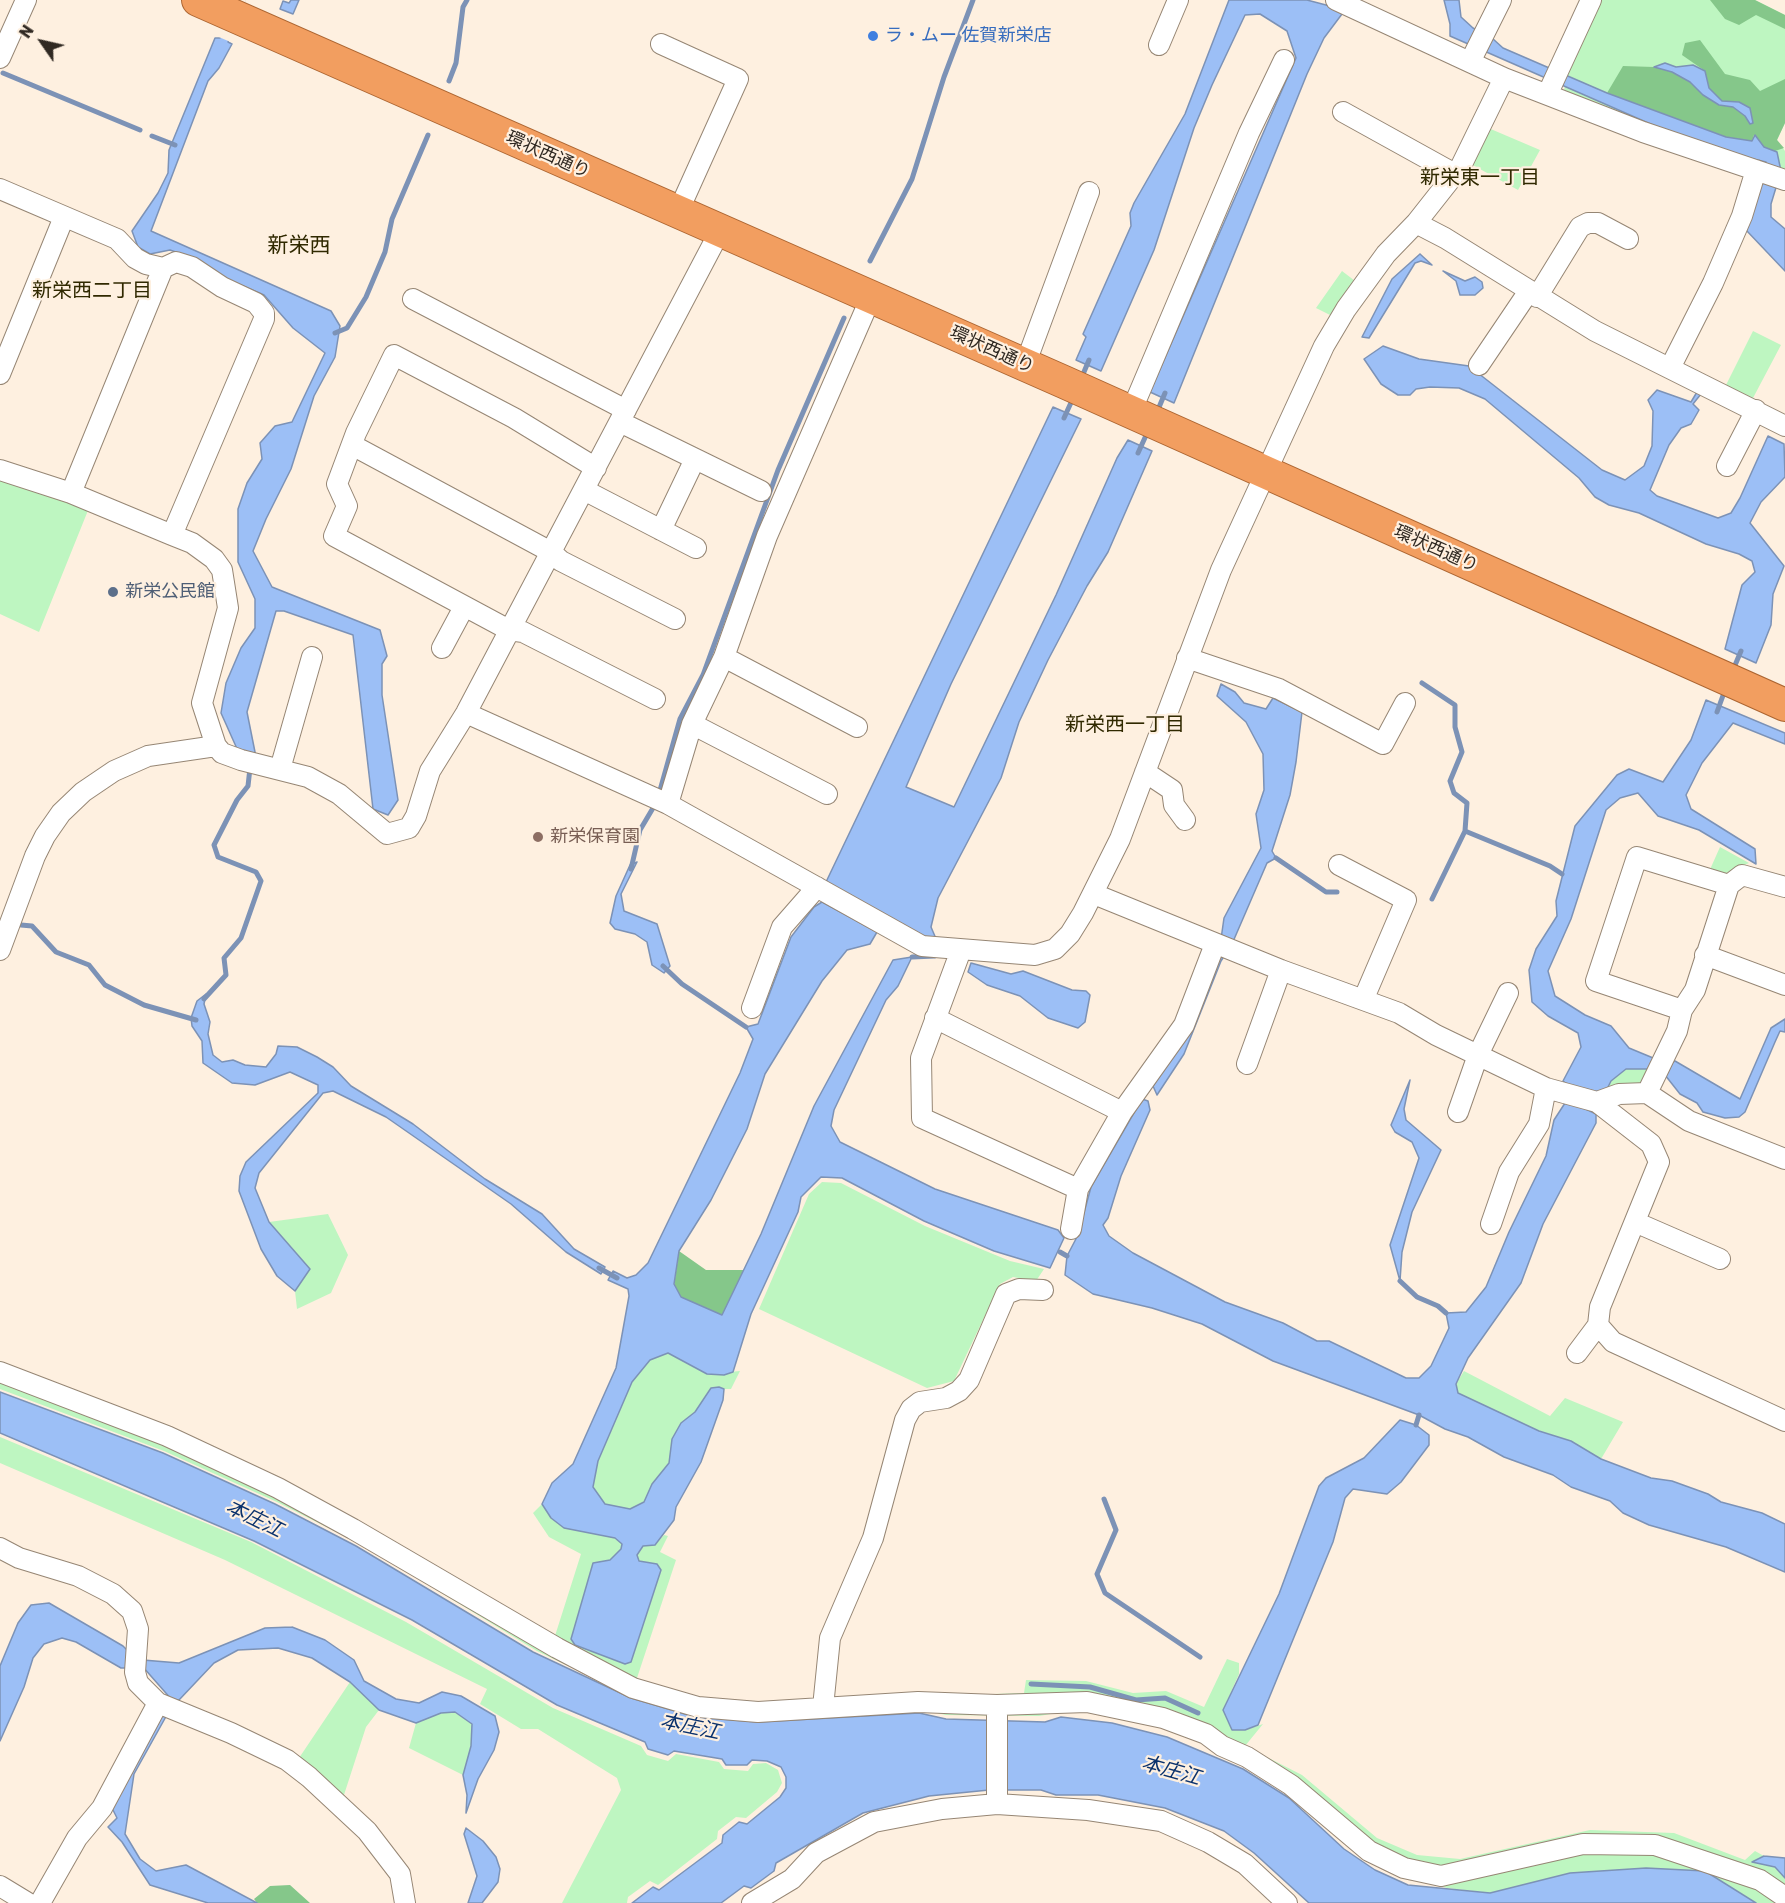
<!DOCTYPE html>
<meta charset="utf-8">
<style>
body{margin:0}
#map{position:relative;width:1785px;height:1903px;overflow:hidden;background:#fef0e0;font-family:Rubik,sans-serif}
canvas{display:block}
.north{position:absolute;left:12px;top:12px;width:60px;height:60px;-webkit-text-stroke:4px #fef0e0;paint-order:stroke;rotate:304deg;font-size:16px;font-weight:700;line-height:24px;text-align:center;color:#302922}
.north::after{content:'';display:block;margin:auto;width:21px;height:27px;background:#302922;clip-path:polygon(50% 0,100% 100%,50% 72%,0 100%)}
</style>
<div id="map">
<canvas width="1785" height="1903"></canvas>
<div class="north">N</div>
</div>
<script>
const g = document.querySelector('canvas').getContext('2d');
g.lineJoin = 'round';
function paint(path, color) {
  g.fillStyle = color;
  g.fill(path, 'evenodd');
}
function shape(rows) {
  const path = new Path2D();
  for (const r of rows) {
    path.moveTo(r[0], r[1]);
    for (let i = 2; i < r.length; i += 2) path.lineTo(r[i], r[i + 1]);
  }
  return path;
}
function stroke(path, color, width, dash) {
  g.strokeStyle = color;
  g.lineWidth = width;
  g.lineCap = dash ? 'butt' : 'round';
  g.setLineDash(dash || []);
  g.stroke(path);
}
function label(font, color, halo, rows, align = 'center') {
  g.font = font + ' Rubik,"Noto Sans JP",sans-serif';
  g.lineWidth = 4.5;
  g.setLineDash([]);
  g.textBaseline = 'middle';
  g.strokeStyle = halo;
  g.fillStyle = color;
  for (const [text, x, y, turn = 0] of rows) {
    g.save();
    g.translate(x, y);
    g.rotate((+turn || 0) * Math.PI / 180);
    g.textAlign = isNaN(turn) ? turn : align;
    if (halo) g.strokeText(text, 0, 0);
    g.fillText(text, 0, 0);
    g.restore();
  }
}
paint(shape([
 [1599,0,1755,0,1785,15,1785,123,1777,140,1785,151,1785,171,1652,128,1564,91,1567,73],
 [1486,127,1540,150,1518,190,1469,163],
 [1342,271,1359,284,1334,317,1316,308],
 [1753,331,1781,345,1753,398,1725,387],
 [0,476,89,508,39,632,0,614],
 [1720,847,1749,863,1719,876,1708,874],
 [1626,1069,1650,1069,1644,1085,1605,1093,1611,1081],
 [822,1182,841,1183,925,1226,1010,1261,1044,1269,1036,1281,1013,1277,1000,1284,954,1381,927,1388,759,1309,809,1194],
 [328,1214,348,1255,331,1293,297,1309,295,1291,310,1269,269,1222],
 [668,1353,707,1374,740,1371,731,1389,711,1389,695,1412,681,1423,672,1439,669,1463,652,1484,644,1502,630,1509,605,1504,593,1487,598,1461,609,1434,632,1382,650,1360],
 [0,1361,194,1439,554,1639,581,1554,549,1537,533,1513,542,1504,551,1518,564,1528,615,1538,622,1544,621,1549,610,1560,575,1645,596,1652,657,1564,639,1561,637,1555,643,1546,655,1545,664,1535,668,1536,660,1552,676,1560,636,1681,701,1700,761,1705,812,1700,1024,1693,1026,1680,1086,1681,1133,1693,1166,1691,1204,1707,1227,1659,1239,1663,1239,1674,1223,1710,1245,1730,1263,1724,1245,1746,1302,1775,1377,1838,1417,1855,1460,1859,1590,1830,1674,1833,1745,1860,1755,1851,1764,1856,1754,1862,1775,1867,1785,1878,1785,1903,1756,1903,1705,1871,1570,1873,1490,1893,1447,1888,1388,1870,1289,1792,1180,1729,1086,1708,1039,1716,946,1715,919,1709,761,1719,633,1697,537,1651,364,1546,277,1502,164,1451,0,1389],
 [1464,1371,1550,1416,1565,1398,1623,1422,1601,1459,1571,1441,1539,1431,1458,1393,1456,1384],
 [0,1437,251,1542,406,1622,553,1708,641,1746,647,1755,668,1761,676,1754,719,1762,724,1769,748,1771,753,1764,766,1763,778,1770,782,1783,777,1792,746,1818,736,1817,718,1831,717,1839,658,1885,650,1881,628,1897,627,1903,562,1903,621,1790,617,1778,538,1729,521,1729,480,1704,487,1689,225,1560,0,1463],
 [350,1682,379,1710,366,1727,342,1801,297,1761],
 [455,1712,472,1724,471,1746,463,1775,409,1748,416,1723,441,1713]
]), '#bef6c1');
paint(shape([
 [1710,0,1755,0,1785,15,1785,29,1756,15,1739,25,1725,19],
 [1700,40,1725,74,1750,80,1760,91,1785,79,1785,123,1777,140,1784,148,1772,152,1763,147,1754,135,1752,141,1726,137,1607,93,1623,66,1654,67,1672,71,1690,82,1703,95,1719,105,1733,107,1745,116,1750,124,1753,123,1750,108,1739,102,1722,101,1709,88,1705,71,1682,55,1685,43],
 [679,1251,706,1270,744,1270,722,1316,681,1297,674,1285],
 [290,1885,310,1903,257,1903,254,1899,270,1886]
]), '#85c78a');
const water = shape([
 [236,0,245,0,228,42,232,44,219,68,208,81,151,231,331,311,340,326,335,357,314,396,291,469,266,519,253,551,272,587,380,630,387,656,382,664,382,695,398,800,388,815,373,809,353,635,284,611,276,611,247,712,256,757,238,751,221,713,226,683,241,648,255,628,255,599,238,562,238,509,247,483,262,459,260,443,275,426,292,422,325,353,293,328,264,295,229,280,190,257,170,250,150,254,138,247,132,231,158,193,168,173,169,150,215,38,220,38,236,0],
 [291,0,299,0,293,14,280,9,283,1,289,3,291,0],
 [1229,0,1307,0,1345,10,1324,38,1307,74,1174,403,1150,392,1296,58,1287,31,1260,14,1245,15,1212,85,1194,128,1154,250,1101,371,1076,360,1086,337,1083,334,1131,226,1130,213,1134,203,1185,114,1229,0],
 [1444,0,1459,0,1461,17,1473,28,1492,38,1503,48,1607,93,1726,137,1752,141,1755,135,1764,147,1777,152,1781,171,1771,204,1771,217,1785,229,1785,271,1746,230,1766,162,1722,152,1655,126,1450,36,1450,24,1444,0],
 [1665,63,1676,67,1693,65,1705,71,1709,88,1722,101,1739,102,1750,108,1753,123,1750,124,1745,116,1733,107,1719,105,1703,95,1690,82,1672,72,1654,67,1665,63],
 [1420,254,1432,265,1421,261,1415,263,1369,338,1362,337,1392,279,1420,254],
 [1443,271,1465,281,1475,277,1482,282,1483,288,1475,295,1460,295,1456,281,1443,271],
 [1383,346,1419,359,1469,366,1602,470,1625,480,1644,466,1652,446,1653,411,1648,400,1657,390,1691,402,1697,392,1701,394,1693,404,1699,410,1691,424,1681,428,1669,445,1650,490,1657,496,1718,518,1731,513,1740,498,1768,436,1784,444,1785,477,1761,502,1750,523,1784,566,1773,594,1771,625,1756,663,1725,649,1742,585,1755,572,1752,561,1739,554,1706,544,1639,513,1609,505,1595,497,1579,478,1485,399,1459,388,1430,387,1416,389,1410,395,1398,395,1381,384,1364,359,1383,346],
 [1053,407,1081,419,951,684,906,787,954,807,1056,595,1117,458,1128,440,1152,451,1108,552,1087,586,1048,660,1019,722,1001,778,938,898,931,927,937,941,920,936,826,882,1053,407],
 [1221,684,1235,692,1244,703,1266,709,1273,698,1302,712,1296,762,1290,795,1272,851,1276,858,1267,863,1232,944,1221,961,1184,1054,1157,1095,1153,1086,1185,1036,1221,939,1224,918,1261,848,1256,814,1264,790,1263,754,1246,722,1217,696,1221,684],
 [1706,700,1785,733,1785,744,1733,723,1702,763,1686,795,1691,809,1755,849,1756,864,1699,830,1658,816,1638,793,1620,798,1606,810,1571,919,1548,971,1555,996,1585,1015,1611,1026,1629,1048,1658,1060,1651,1069,1626,1069,1611,1081,1605,1093,1579,1093,1563,1081,1581,1047,1578,1033,1548,1016,1532,1002,1529,970,1536,949,1557,916,1556,901,1575,826,1617,775,1629,769,1663,782,1691,740,1706,700],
 [637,862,621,894,624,911,657,924,670,966,664,973,652,965,647,942,635,934,615,929,610,923,616,896,630,865,637,862],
 [822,902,877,932,870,944,847,950,822,981,765,1074,747,1129,711,1200,679,1251,674,1284,681,1297,722,1315,761,1234,814,1106,893,960,912,957,898,986,886,1000,834,1110,831,1126,840,1142,935,1189,1058,1230,1064,1238,1050,1268,994,1251,924,1221,842,1178,821,1177,801,1197,798,1212,751,1314,733,1372,724,1375,707,1374,668,1353,650,1360,632,1382,598,1461,593,1487,605,1504,630,1509,644,1502,652,1484,669,1463,672,1439,681,1423,695,1412,711,1388,719,1387,724,1389,723,1400,701,1462,676,1507,674,1520,655,1545,643,1546,637,1555,639,1561,657,1564,661,1570,631,1662,625,1664,575,1645,571,1639,593,1563,610,1560,621,1549,622,1544,615,1538,564,1528,551,1518,542,1504,552,1483,573,1464,616,1368,629,1296,628,1289,608,1280,613,1271,627,1278,636,1275,648,1263,740,1073,753,1039,746,1027,758,1024,791,937,814,907,822,902],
 [971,963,1011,974,1023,971,1072,990,1086,991,1090,995,1085,1022,1078,1028,1048,1018,1020,996,987,985,968,972,971,963],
 [206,994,204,1004,210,1022,208,1034,213,1055,222,1062,233,1060,245,1065,266,1067,276,1054,278,1046,297,1047,317,1057,333,1067,351,1086,413,1124,485,1179,542,1214,574,1249,605,1267,601,1274,566,1252,511,1204,386,1117,333,1091,323,1093,259,1173,255,1188,269,1222,310,1269,295,1291,277,1276,261,1249,239,1191,240,1176,246,1162,318,1093,318,1085,290,1072,255,1085,232,1083,203,1063,202,1041,192,1026,191,1018,197,1001,206,994],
 [1785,1019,1785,1032,1780,1031,1775,1042,1745,1112,1739,1117,1725,1118,1703,1112,1697,1103,1680,1094,1665,1075,1671,1063,1675,1061,1740,1099,1771,1028,1785,1019],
 [1410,1080,1404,1109,1406,1120,1441,1150,1412,1212,1402,1252,1400,1281,1390,1245,1419,1158,1412,1142,1395,1132,1391,1125,1410,1080],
 [1142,1099,1148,1101,1150,1110,1121,1176,1108,1218,1103,1225,1109,1236,1133,1253,1225,1302,1283,1323,1317,1341,1329,1341,1406,1378,1419,1378,1431,1366,1449,1328,1446,1313,1466,1312,1486,1287,1509,1232,1546,1156,1554,1120,1567,1100,1596,1114,1596,1123,1543,1224,1521,1283,1468,1358,1456,1384,1458,1393,1539,1431,1571,1441,1601,1459,1651,1478,1672,1481,1708,1494,1721,1502,1762,1513,1785,1524,1785,1572,1726,1547,1649,1525,1623,1513,1610,1501,1571,1487,1553,1475,1504,1457,1468,1437,1445,1429,1419,1415,1273,1361,1202,1324,1152,1308,1093,1294,1065,1275,1067,1256,1078,1235,1091,1187,1142,1099],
 [0,1392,163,1453,275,1504,356,1546,533,1652,631,1698,695,1717,758,1722,919,1713,946,1719,1045,1722,1061,1717,1112,1723,1167,1737,1243,1769,1289,1798,1344,1849,1375,1870,1408,1885,1490,1893,1570,1873,1646,1868,1705,1871,1756,1903,1309,1903,1254,1853,1224,1831,1165,1808,1098,1795,1056,1795,1041,1790,989,1790,929,1796,863,1813,776,1863,774,1871,751,1888,744,1886,721,1903,632,1903,653,1887,659,1890,722,1843,723,1835,739,1822,747,1824,780,1797,786,1788,786,1777,781,1767,767,1761,752,1760,747,1765,726,1765,722,1759,674,1751,668,1755,648,1749,645,1742,557,1705,412,1620,254,1541,0,1433,0,1392],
 [1400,1420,1416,1425,1429,1435,1429,1445,1401,1482,1387,1494,1353,1489,1345,1498,1333,1542,1258,1725,1245,1730,1232,1730,1223,1710,1279,1594,1319,1486,1326,1478,1364,1458,1400,1420],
 [49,1603,123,1646,131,1654,128,1668,121,1668,76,1642,62,1638,44,1644,33,1658,24,1687,0,1741,0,1666,18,1623,31,1605,49,1603],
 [292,1627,325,1640,354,1660,364,1681,396,1699,419,1703,442,1692,461,1696,495,1716,499,1732,494,1750,478,1779,466,1813,467,1795,463,1775,471,1746,472,1724,455,1712,441,1713,416,1723,379,1710,350,1682,312,1658,278,1648,238,1650,214,1663,179,1700,172,1700,143,1667,143,1660,179,1663,265,1628,292,1627],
 [158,1712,168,1713,134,1774,125,1834,140,1859,156,1871,186,1865,257,1903,208,1903,150,1885,122,1842,108,1827,117,1818,112,1808,158,1712],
 [466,1828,483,1841,496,1857,500,1869,498,1882,482,1903,468,1903,477,1876,464,1834,466,1828],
 [1764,1856,1785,1858,1785,1878,1775,1867,1752,1862,1764,1856]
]);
paint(water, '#9cbff6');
stroke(water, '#7c92b6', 1.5);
paint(shape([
 [235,0,246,0,232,40,233,43,214,35,218,35]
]), '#fef0e0');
stroke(shape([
 [3,73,140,130],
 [449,81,456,63,463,7,467,0],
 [152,136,175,145],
 [870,261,912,179,944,77,973,0],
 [335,333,347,328,366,297,385,252,392,219,428,135],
 [1081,379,1089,360],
 [1157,412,1165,393],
 [1064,418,1074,396],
 [1138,453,1148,431],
 [1733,670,1741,651],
 [1422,683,1455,705,1455,727,1462,752,1450,781,1454,793,1467,803,1465,831,1550,866,1562,874],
 [1717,712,1725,690],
 [659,794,680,719,703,675,778,470,844,318],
 [1276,858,1326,892,1337,892],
 [631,869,640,830,656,803],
 [1432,899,1465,831],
 [21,925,32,926,56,952,89,965,105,985,144,1005,196,1020],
 [912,957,935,956],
 [663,966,682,984,746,1027],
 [204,999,226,975,224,958,241,938,261,881,256,872,218,857,214,845,237,800,248,786,250,768],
 [1060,1252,1067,1256],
 [599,1268,617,1278],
 [1400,1281,1417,1297,1438,1306,1446,1313],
 [1416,1425,1419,1415],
 [1104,1499,1116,1530,1097,1574,1105,1593,1200,1657],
 [1031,1684,1090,1687,1136,1700,1165,1698,1198,1713]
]), '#7c92b6', 5);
const minor = shape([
 [1336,0,1504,78,1643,132,1785,180],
 [661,44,738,79,678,212],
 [1159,45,1178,0],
 [0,58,26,0],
 [1470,62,1501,0],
 [1548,93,1591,0],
 [1343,112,1455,174],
 [0,189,117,239,135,258,146,264,163,268,176,262,192,267,222,287,256,303,264,313,264,319,172,535],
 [1416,223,1445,238,1595,331,1785,426],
 [1537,297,1580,227,1588,223,1598,223,1628,239],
 [413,299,626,410],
 [1025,365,1089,192],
 [1479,365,1529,291],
 [1670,368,1713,283,1742,216,1756,170],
 [0,374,64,217],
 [1131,412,1249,133,1284,60],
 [620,422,761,491],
 [352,445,551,552,561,561,675,619],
 [1727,466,1756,410],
 [596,468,514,418,394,355,356,433,337,484,347,506,334,536,509,630,523,632,655,699],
 [0,470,71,493,172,535,192,543,214,559,222,570,228,608,202,703,216,746,222,753,241,760,308,777,339,794,387,834,409,828,416,816,430,771,466,713,720,231],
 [584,490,696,548],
 [71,493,163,268],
 [661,530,695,459],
 [442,648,464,607],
 [724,657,857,727],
 [1187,658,1279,689,1383,744,1405,703],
 [466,713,668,804,922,946,1035,955,1055,949,1070,934,1083,913,1120,839,1221,570,1324,346,1346,309,1386,254,1416,223,1461,166,1504,78],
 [692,724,827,794],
 [280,769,312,657],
 [1145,772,1172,790,1174,805,1185,820],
 [668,804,692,724,724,657,767,536,871,297],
 [1339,865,1406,900,1364,998],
 [1094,894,1281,970,1399,1013,1436,1035,1546,1088,1597,1102,1619,1094,1647,1093,1689,1121,1785,1159],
 [0,950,35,856,45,836,61,813,83,792,114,771,148,756,216,746],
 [961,950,921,1058,922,1118,1078,1189],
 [1705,955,1785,985],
 [752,1008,782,927,817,887],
 [1682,1010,1596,981,1637,857,1729,885],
 [935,1018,1122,1112],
 [1247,1064,1281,970],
 [1647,1093,1677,1031,1682,1010,1695,990,1729,885,1742,875,1785,887],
 [1597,1102,1651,1144,1659,1162,1600,1307,1598,1325,1613,1342,1785,1421],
 [1458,1112,1478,1055,1508,993],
 [1635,1222,1720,1259],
 [1491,1224,1509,1172,1539,1124,1546,1088],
 [1071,1229,1078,1189,1122,1112,1184,1025,1215,944],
 [1577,1353,1598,1325],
 [0,1372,167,1436,278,1488,353,1529,557,1648,633,1688,698,1707,758,1712,918,1702,997,1705,1087,1702,1163,1718,1206,1734,1222,1746,1247,1757,1291,1785,1369,1851,1404,1868,1441,1876,1583,1844,1655,1845,1760,1880,1785,1897],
 [0,1548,19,1558,78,1576,113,1594,132,1611,138,1629,135,1672,138,1683,158,1703,231,1733,287,1760,309,1777,367,1831,400,1874,405,1903],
 [997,1705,997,1804],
 [823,1707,830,1638,873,1538,905,1420,911,1409,920,1402,946,1398,959,1391,969,1380,1006,1294,1019,1289,1043,1290],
 [0,1886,28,1903],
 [40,1903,77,1838,102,1808,158,1703],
 [752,1903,792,1879,816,1853,874,1822,942,1809,997,1804,1088,1810,1161,1821,1208,1842,1245,1864,1287,1903]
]);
const trunk = shape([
 [198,0,1064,382,1785,705]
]);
stroke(minor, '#968674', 22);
stroke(trunk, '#ac6531', 34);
stroke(minor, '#fff', 20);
stroke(trunk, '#f29e60', 32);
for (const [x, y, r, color] of [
 [873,36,6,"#3f7fe0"],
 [113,592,6,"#5c6f8a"],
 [538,837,6,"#8d6e63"]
]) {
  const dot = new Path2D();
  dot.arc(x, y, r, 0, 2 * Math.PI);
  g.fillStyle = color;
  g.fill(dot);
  stroke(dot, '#fef0e0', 2);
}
label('18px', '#366cbe', '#fef0e0', [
 ["ラ・ムー 佐賀新栄店",885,36]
], 'left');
label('18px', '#302922', '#fef0e0', [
 ["環状西通り",548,155,24],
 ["環状西通り",992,350,24],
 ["環状西通り",1436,549,24]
]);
label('18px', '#4e5e75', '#fef0e0', [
 ["新栄公民館",125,592]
], 'left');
label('18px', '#785e54', '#fef0e0', [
 ["新栄保育園",550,837]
], 'left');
label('20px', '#302900', '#fef0e0', [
 ["新栄東一丁目",1480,178],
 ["新栄西二丁目",92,291],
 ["新栄西一丁目",1125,725]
]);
label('italic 20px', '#0b326d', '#fef0e0', [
 ["本庄江",254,1519,26],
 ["本庄江",690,1727,12],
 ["本庄江",1171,1771,16]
]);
label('21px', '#302900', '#fef0e0', [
 ["新栄西",299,246]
]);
</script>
